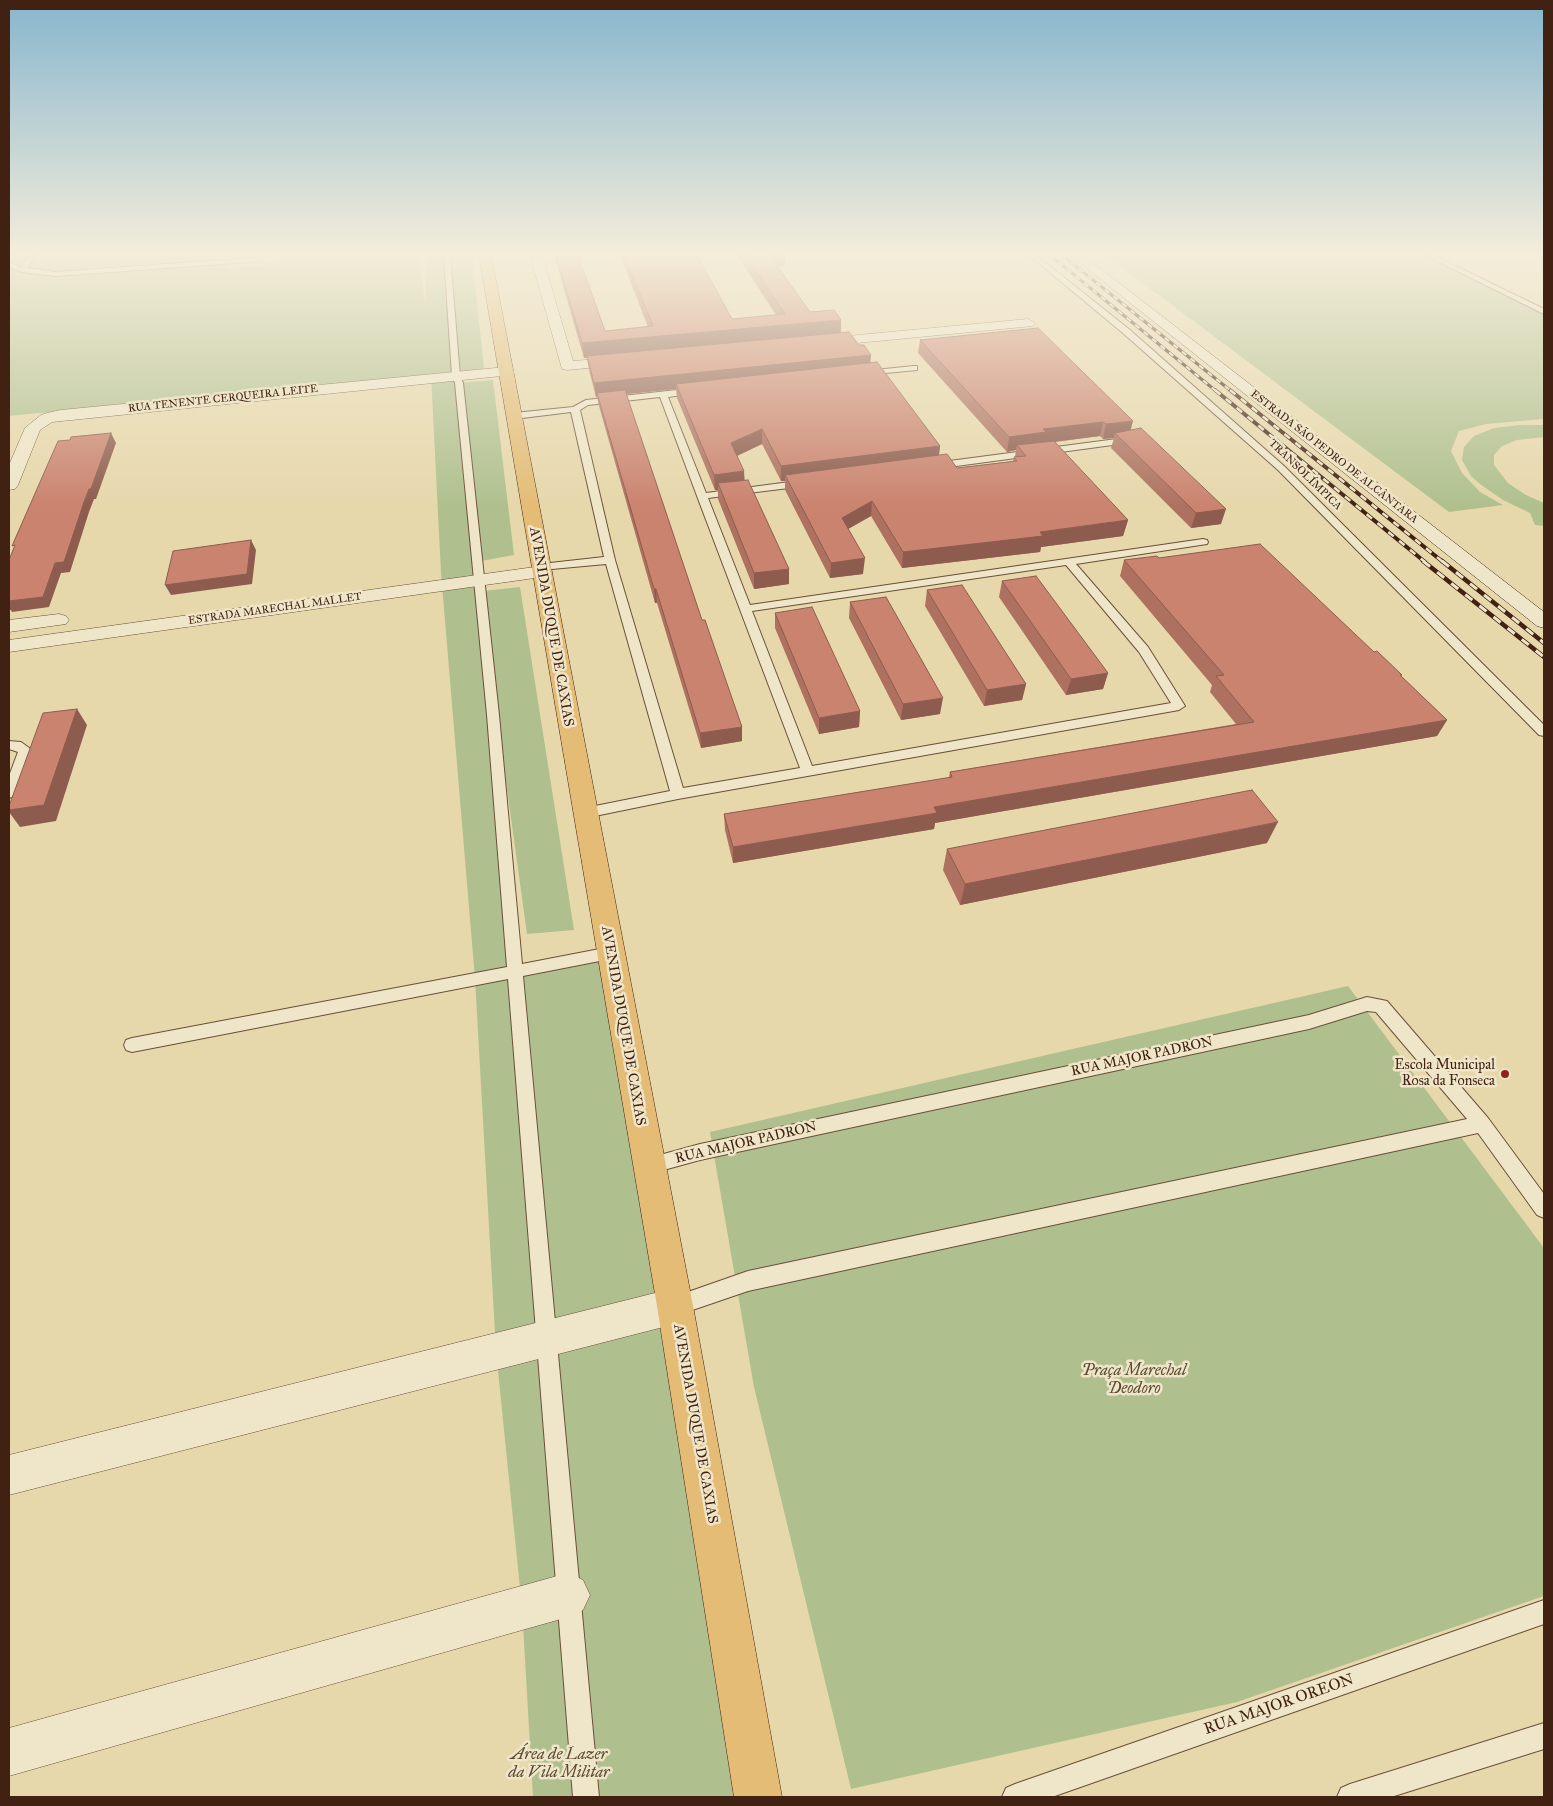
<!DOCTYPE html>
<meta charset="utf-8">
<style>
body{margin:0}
#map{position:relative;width:1553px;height:1806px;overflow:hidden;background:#e7d8ac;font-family:"IM FELL Great Primer",serif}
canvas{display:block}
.frame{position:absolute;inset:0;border:10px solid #412112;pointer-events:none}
</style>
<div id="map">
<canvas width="1553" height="1806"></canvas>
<div class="frame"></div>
</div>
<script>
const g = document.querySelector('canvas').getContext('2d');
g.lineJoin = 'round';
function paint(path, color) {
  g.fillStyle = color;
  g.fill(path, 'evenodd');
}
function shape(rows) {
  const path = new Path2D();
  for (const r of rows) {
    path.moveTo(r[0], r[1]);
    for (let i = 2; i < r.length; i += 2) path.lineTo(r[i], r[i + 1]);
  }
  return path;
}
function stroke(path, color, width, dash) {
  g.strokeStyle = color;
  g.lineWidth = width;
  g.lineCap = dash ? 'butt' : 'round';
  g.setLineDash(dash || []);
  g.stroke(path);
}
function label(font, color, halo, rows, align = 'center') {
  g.font = font + ' "IM FELL Great Primer",serif';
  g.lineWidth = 5;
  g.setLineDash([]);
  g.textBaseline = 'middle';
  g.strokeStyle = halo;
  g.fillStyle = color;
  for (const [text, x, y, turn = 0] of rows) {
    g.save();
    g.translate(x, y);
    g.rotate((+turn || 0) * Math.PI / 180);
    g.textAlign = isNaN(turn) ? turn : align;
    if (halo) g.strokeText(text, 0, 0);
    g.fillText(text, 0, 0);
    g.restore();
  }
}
paint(shape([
 [9,255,206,255,229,268,372,255,418,255,426,306,426,255,472,255,484,369,461,372,450,286,459,383,493,380,514,555,481,561,484,591,520,587,574,930,527,934,491,673,515,971,610,953,747,1797,533,1797,522,1608,496,1351,475,979,441,573,431,375,9,416],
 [1105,255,1424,255,1544,314,1544,419,1486,424,1459,431,1451,451,1462,473,1480,492,1503,505,1449,512],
 [1520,425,1544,425,1544,437,1517,440,1502,446,1494,455,1494,465,1508,483,1526,495,1544,503,1544,526,1535,525,1530,513,1503,500,1480,484,1471,476,1462,460,1464,447,1474,436,1494,428],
 [1348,986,1544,1248,1544,1596,1237,1702,851,1789,754,1387,710,1132]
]), '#afc08e');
const lane = shape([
 [30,255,36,255,27,268,56,272,264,257,267,259,264,261,56,276,22,272,9,267,9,263,21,267,30,255],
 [444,255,450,255,460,376,463,383,499,715,522,964,610,947,616,949,618,953,616,957,610,959,523,976,599,1797,573,1797,508,979,132,1052,126,1050,124,1045,126,1040,132,1038,507,967,487,715,455,383,452,376,444,255],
 [1029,255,1036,255,1130,330,1284,466,1544,725,1544,736,1539,735,1278,470,1124,334,1029,255],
 [1425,255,1433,255,1544,309,1544,314,1425,255],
 [914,366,917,366,917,370,865,375,861,373,865,371,914,366],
 [695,388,698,389,698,393,668,397,706,493,805,480,810,483,805,486,708,498,750,605,1203,539,1207,540,1208,542,1207,544,1076,564,1148,647,1185,706,1179,710,678,799,585,818,580,816,578,813,580,810,585,808,670,791,606,564,541,570,536,567,541,564,604,557,571,412,514,419,510,416,514,413,573,407,586,400,695,388],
 [660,397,697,496,800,768,683,788,615,560,580,410,588,405,660,397],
 [1066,565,1139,652,1171,703,812,766,752,611,1066,565],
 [1132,437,1137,440,1135,442,934,469,929,466,934,463,1132,437],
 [9,741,21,742,32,750,16,793,14,796,9,798,9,776,18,752,9,749,9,741],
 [1367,997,1387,1001,1488,1118,1544,1194,1544,1218,1537,1215,1478,1133,748,1291,675,1316,668,1313,665,1306,668,1299,748,1271,1467,1119,1376,1012,1367,1011,1309,1029,700,1160,649,1174,643,1172,640,1166,643,1160,649,1158,700,1144,1309,1015,1367,997],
 [1544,1600,1544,1624,1052,1797,1002,1797,1006,1788,1015,1784,1544,1600],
 [1544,1723,1544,1749,1391,1797,1337,1797,1341,1788,1350,1784,1544,1723]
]);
const street = shape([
 [256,255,329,255,323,259,264,263,260,262,256,255],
 [530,255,542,255,573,361,624,357,629,358,631,361,629,364,567,370,562,369,530,255],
 [1028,319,1035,323,1033,326,816,347,811,346,809,343,811,340,816,339,1028,319],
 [506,367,511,369,514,372,511,375,52,422,40,430,18,485,15,489,9,490,9,465,25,428,41,415,47,413,61,410,506,367],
 [542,566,549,568,552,572,549,576,9,652,9,640,542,566],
 [59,614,66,616,69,620,66,624,9,632,9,620,59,614],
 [675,1288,688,1293,693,1306,688,1319,675,1324,9,1495,9,1455,675,1288],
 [568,1573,583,1580,590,1595,583,1610,568,1617,9,1776,9,1728,568,1573]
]);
const secondary = shape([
 [1070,255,1083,255,1544,612,1544,628,1537,626,1070,255]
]);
const primary = shape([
 [479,255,491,255,693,1306,782,1797,734,1797,657,1306,479,255]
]);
stroke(lane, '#6a4f38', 2);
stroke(street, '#6a4f38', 1);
stroke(secondary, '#412112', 1);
stroke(primary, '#412112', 1);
paint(lane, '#efe6c9');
paint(street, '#efe6c9');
paint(secondary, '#efe6c9');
paint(primary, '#e4bc76');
const railFar2 = shape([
 [1050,255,1216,391],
 [1062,255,1231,391]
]);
const railFar1 = shape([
 [1215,390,1425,562],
 [1230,390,1443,562]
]);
const rail = shape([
 [1423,561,1544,657],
 [1442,561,1544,643]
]);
stroke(railFar2, '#412112', 3);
stroke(railFar1, '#412112', 4);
stroke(rail, '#412112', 4.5);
stroke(railFar2, '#efe6c9', 2, [5.5]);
stroke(railFar1, '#efe6c9', 2.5, [7]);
stroke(rail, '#efe6c9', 3, [9]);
paint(shape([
 [554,255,578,255,605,331,648,327,620,255,697,255,732,319,776,315,737,255,785,255,785,266,778,266,810,312,841,333,871,363,940,446,939,455,957,468,1013,461,1014,457,1015,457,1016,450,1007,452,918,353,920,340,1131,430,1221,524,1191,528,1111,448,1114,438,1103,439,1100,436,1055,442,1128,520,1123,536,1041,547,1040,552,902,568,871,516,848,529,863,574,830,578,785,490,785,481,781,481,762,444,737,456,744,480,789,584,754,589,718,499,718,490,715,490,677,398,676,389,626,394,742,741,701,748,657,603,655,603,599,406,597,397,596,397,589,370,587,358,584,358],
 [1159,558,1374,652,1402,675,1401,676,1447,720,1437,736,935,823,934,829,733,863,725,830,724,814,949,778,950,772,1236,724,1210,692,1212,685,1120,576,1124,560],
 [1002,581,1108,673,1103,689,1066,695,999,597],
 [927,590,1026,684,1022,700,984,706,925,606],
 [850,602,940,714,901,720,849,618],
 [775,613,860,711,859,727,819,734,775,628],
 [1267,843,960,905,943,870,947,849]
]), '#ae715f');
paint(shape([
 [769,255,785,255,785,266,769,267],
 [841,320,841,334,584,358,582,343],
 [871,355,870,369,676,384,676,389,598,397,597,393,597,397,596,397,594,383],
 [1133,421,1129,436,1115,433,1114,438,1103,439,1106,424],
 [1103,422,1100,436,1044,443,1017,445,1016,450,1007,452,1009,437,1043,429],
 [762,429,762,444,732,458,731,443],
 [111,433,116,443,96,499,94,499,89,512,70,572,61,573,49,607,12,612,11,610,9,610,9,601,55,563],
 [940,446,938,461,785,475,785,481,781,481,781,466],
 [744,471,745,486,718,483,718,490,715,490,714,475],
 [872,501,871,516,841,533,842,518],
 [1226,509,1221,524,1191,528,1196,513],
 [1128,520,1123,536,1041,547,1040,552,902,568,903,552],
 [251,540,256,550,252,584,171,595,165,585],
 [865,558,863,574,830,578,831,563],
 [789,569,789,584,754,589,754,573],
 [654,589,656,589,657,603,655,603],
 [1108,673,1103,689,1066,695,1071,679],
 [1026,684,1022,700,984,706,987,690],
 [943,698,940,714,901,720,903,704],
 [77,709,87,725,56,821,20,827,9,812,9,810],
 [860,711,859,727,819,734,819,718],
 [1447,720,1437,736,935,823,934,829,733,863,733,847,934,807],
 [742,727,742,741,701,748,700,733],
 [1278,822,1267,843,960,905,965,884]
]), '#8d5c4e');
const building = shape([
 [556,255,578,255,605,331,653,326,624,255,697,255,732,319,785,314,746,255,769,255,810,312,834,310,841,320,582,343,556,255],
 [1038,328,1133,421,1106,424,1103,422,1043,429,1046,432,1009,437,920,340,1038,328],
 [849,332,859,345,864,345,871,355,594,383,587,356,849,332],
 [877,362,940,446,781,466,762,429,731,443,744,471,714,475,676,384,877,362],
 [625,390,702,620,705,620,742,727,700,733,656,589,654,589,597,393,625,390],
 [1141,428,1226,509,1196,513,1115,433,1141,428],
 [111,433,91,489,89,489,84,502,64,562,55,563,43,597,9,601,9,560,15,545,12,546,58,441,70,440,71,437,111,433],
 [1054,441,1128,520,1040,532,1043,536,903,552,872,501,842,518,865,558,831,563,785,475,947,454,957,468,1017,461,1014,457,1026,456,1017,445,1054,441],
 [748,480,789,569,754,573,718,483,748,480],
 [251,540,247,574,165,585,173,551,251,540],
 [1260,544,1374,652,1377,651,1402,675,1400,675,1447,720,934,807,937,813,733,847,724,814,952,777,950,772,1254,722,1216,676,1224,675,1124,560,1157,556,1159,558,1260,544],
 [1036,576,1108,673,1071,679,1002,581,1036,576],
 [962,585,1026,684,987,690,927,590,962,585],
 [886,597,943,698,903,704,850,602,886,597],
 [812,607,860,711,819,718,775,613,812,607],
 [77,709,44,805,9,810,9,806,43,713,77,709],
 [1252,790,1278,822,965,884,947,849,1252,790]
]);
paint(building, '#ca836f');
stroke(building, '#8d5c4e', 1);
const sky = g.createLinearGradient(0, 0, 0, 507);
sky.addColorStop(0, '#87b6ce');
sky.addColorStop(0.5, '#f4edda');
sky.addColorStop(1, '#f4edda00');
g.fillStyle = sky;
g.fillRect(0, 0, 1553, 507);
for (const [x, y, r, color] of [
 [1505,1074,5,"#8f2418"]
]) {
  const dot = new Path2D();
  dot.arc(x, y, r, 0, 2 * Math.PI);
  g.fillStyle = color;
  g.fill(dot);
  stroke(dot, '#efe6c9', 2);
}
label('11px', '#412112', '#efe6c9', [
 ["RUA TENENTE CERQUEIRA LEITE",223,399,-6],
 ["ESTRADA SÃO PEDRO DE ALCÂNTARA",1334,457,38],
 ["TRANSOLÍMPICA",1305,475,44],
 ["ESTRADA MARECHAL MALLET",275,609,-8]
]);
label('14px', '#412112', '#efe6c9', [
 ["AVENIDA DUQUE DE CAXIAS",551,627,80],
 ["AVENIDA DUQUE DE CAXIAS",623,1026,80],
 ["RUA MAJOR PADRON",1142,1057,-12],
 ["RUA MAJOR PADRON",746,1143,-13],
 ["AVENIDA DUQUE DE CAXIAS",695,1424,80]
]);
label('14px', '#412112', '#efe6c9', [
 ["Escola Municipal",1495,1066],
 ["Rosa da Fonseca",1495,1082]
], 'right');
label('italic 16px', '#5c4931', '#efe6c9', [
 ["Praça Marechal",1134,1371],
 ["Deodoro",1134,1389],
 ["Área de Lazer",559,1755],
 ["da Vila Militar",559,1773]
]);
label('16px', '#412112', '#efe6c9', [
 ["RUA MAJOR OREON",1279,1705,-19]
]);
</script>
